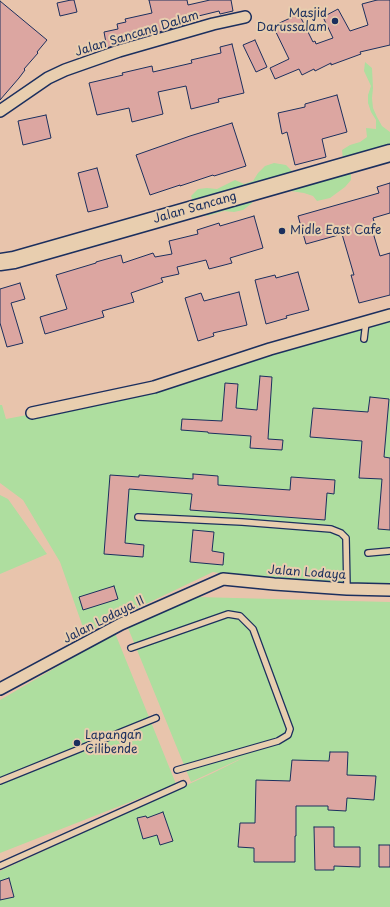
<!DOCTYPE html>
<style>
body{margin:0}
canvas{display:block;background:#e8c4ac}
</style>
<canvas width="390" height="907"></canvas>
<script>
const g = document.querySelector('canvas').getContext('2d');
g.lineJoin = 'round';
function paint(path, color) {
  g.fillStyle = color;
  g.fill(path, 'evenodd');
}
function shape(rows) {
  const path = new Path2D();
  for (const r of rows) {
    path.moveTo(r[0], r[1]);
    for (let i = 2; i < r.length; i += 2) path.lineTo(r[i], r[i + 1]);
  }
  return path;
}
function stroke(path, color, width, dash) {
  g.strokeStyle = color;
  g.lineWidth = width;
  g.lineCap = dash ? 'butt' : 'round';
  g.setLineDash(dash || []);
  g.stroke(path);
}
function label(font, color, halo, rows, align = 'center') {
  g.font = font + ' "Playpen Sans",sans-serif';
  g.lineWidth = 4;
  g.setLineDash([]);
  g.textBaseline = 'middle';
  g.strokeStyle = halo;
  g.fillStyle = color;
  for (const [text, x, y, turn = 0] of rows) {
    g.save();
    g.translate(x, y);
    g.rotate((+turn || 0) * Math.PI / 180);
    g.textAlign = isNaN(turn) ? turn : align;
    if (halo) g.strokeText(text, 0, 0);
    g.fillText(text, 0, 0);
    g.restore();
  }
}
paint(shape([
 [365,62,372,68,373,88,372,98,373,108,377,117,382,126,390,132,390,151,351,170,351,180,345,187,330,198,317,201,313,196,304,193,284,190,257,197,251,204,243,210,234,212,224,211,207,216,201,209,194,204,191,196,198,189,207,188,217,189,235,180,244,184,253,181,258,173,265,166,274,163,286,165,293,172,302,176,343,159,342,150,350,145,360,142,367,137,366,128,376,129,376,120,371,112,368,103,368,95,371,86,364,71],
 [390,319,390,583,322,583,244,577,213,572,85,633,60,562,23,500,0,483,0,405,2,405,6,419,158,390],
 [0,495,8,499,47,554,0,574],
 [197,597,390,602,390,907,0,907,0,871,213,773,253,753,191,782,128,628],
 [115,633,176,784,0,853,0,700]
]), '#aede9f');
const building = shape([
 [71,0,74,0,77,12,60,16,57,3,71,0],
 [149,0,187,0,188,5,210,0,231,0,233,11,220,14,219,11,182,20,183,25,152,34,152,33,127,39,127,40,117,42,118,44,107,48,104,32,118,29,117,24,126,22,125,19,152,13,149,0],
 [377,0,390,0,390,45,360,52,361,54,331,65,331,63,315,71,314,69,302,75,299,69,275,79,270,68,289,59,273,26,299,14,313,42,315,41,316,44,333,38,323,17,338,9,350,31,368,25,362,4,377,0],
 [0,1,47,40,37,52,38,53,24,69,25,70,19,78,0,100,0,1],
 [255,40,267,67,256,72,243,45,255,40],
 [232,44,244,93,218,99,219,102,191,109,186,86,158,92,163,114,132,122,129,108,97,115,89,83,123,75,122,73,152,66,153,72,192,63,191,60,221,53,220,47,232,44],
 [337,95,347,132,322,139,326,157,295,165,287,132,282,134,278,113,305,107,305,104,337,95],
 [46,115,51,138,23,145,18,121,46,115],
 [232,123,246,166,214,176,213,175,180,186,180,185,150,195,136,155,190,136,232,123],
 [97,168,108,207,88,212,78,173,97,168],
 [390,183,390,213,373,218,375,225,371,226,380,256,390,253,390,295,359,303,351,275,354,275,342,234,306,244,298,216,379,193,377,187,390,183],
 [254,216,263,248,230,258,232,263,209,269,206,260,177,267,179,274,161,278,163,282,131,293,134,302,102,311,104,317,45,334,40,317,67,309,56,275,96,263,96,262,121,255,123,263,153,253,155,257,172,254,169,241,198,234,197,230,219,223,220,226,254,216],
 [298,272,309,310,286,316,287,318,266,324,255,280,275,275,276,278,298,272],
 [20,283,25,299,11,303,23,343,7,347,0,323,0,289,20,283],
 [239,292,247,325,213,333,214,336,198,341,185,298,201,293,204,301,239,292],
 [260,376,272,377,268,439,283,440,282,450,250,448,251,436,208,433,208,432,181,430,182,419,222,421,225,383,238,384,236,408,257,410,260,376],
 [370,397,389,399,384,457,390,458,390,530,378,529,382,479,359,478,362,441,310,437,313,408,368,412,370,397],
 [193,474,218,476,218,485,290,490,291,477,335,480,334,494,327,493,325,520,190,510,192,494,129,489,125,543,144,545,143,557,104,554,110,475,139,477,139,475,193,479,193,474],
 [193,530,214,532,212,551,224,553,223,565,190,562,193,530],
 [114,586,118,599,83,610,79,597,114,586],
 [330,752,348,752,347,775,376,776,374,800,347,798,346,811,328,810,328,806,296,806,296,836,295,836,295,862,254,862,254,848,238,847,240,823,255,823,256,780,290,781,292,760,329,761,330,752],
 [163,812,173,841,160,845,157,835,143,839,137,818,146,816,147,818,163,812],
 [314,827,334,827,334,847,360,847,360,867,334,866,334,870,315,870,314,827],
 [379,845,390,845,390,867,379,867,379,845],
 [9,878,14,897,0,900,0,881,9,878]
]);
paint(building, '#dca6a1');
stroke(building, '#1b2f5e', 1);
const lane = shape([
 [364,339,366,322],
 [138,517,242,522,331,529,341,533,346,538,347,589],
 [368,553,390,551],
 [131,648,228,614,240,616,253,629,290,729,288,735,278,741,177,770],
 [0,781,156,718],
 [0,866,183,784]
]);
const street = shape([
 [0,111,48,78,65,70,119,51,213,24,245,17],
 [32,413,154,387,270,349,390,315],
 [0,689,121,624,223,579,274,584,347,589,390,590]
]);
const secondary = shape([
 [0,262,14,260,390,153]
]);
stroke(lane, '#1b2f5e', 8);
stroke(street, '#1b2f5e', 14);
stroke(secondary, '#1b2f5e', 19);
stroke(lane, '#e8ceaf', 5.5);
stroke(street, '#e8ceaf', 11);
stroke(secondary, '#e8ceaf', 16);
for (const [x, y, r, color] of [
 [335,21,4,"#1b2f5e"],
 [282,231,4,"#1b2f5e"],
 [77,743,4,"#1b2f5e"]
]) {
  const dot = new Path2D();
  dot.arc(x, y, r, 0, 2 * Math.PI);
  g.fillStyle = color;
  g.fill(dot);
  stroke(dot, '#e8ceaf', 1.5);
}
label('12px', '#1b2f5e', '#e8ceaf', [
 ["Masjid",327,14,"right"],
 ["Darussalam",327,28,"right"],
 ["Midle East Cafe",290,231],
 ["Lapangan",85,736],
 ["Cilibende",85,750]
], 'left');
label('12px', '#1b2f5e', '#e8ceaf', [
 ["Jalan Sancang Dalam",137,34,-17],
 ["Jalan Sancang",195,208,-16],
 ["Jalan Lodaya",307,573,4],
 ["Jalan Lodaya II",104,620,-27]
]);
</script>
